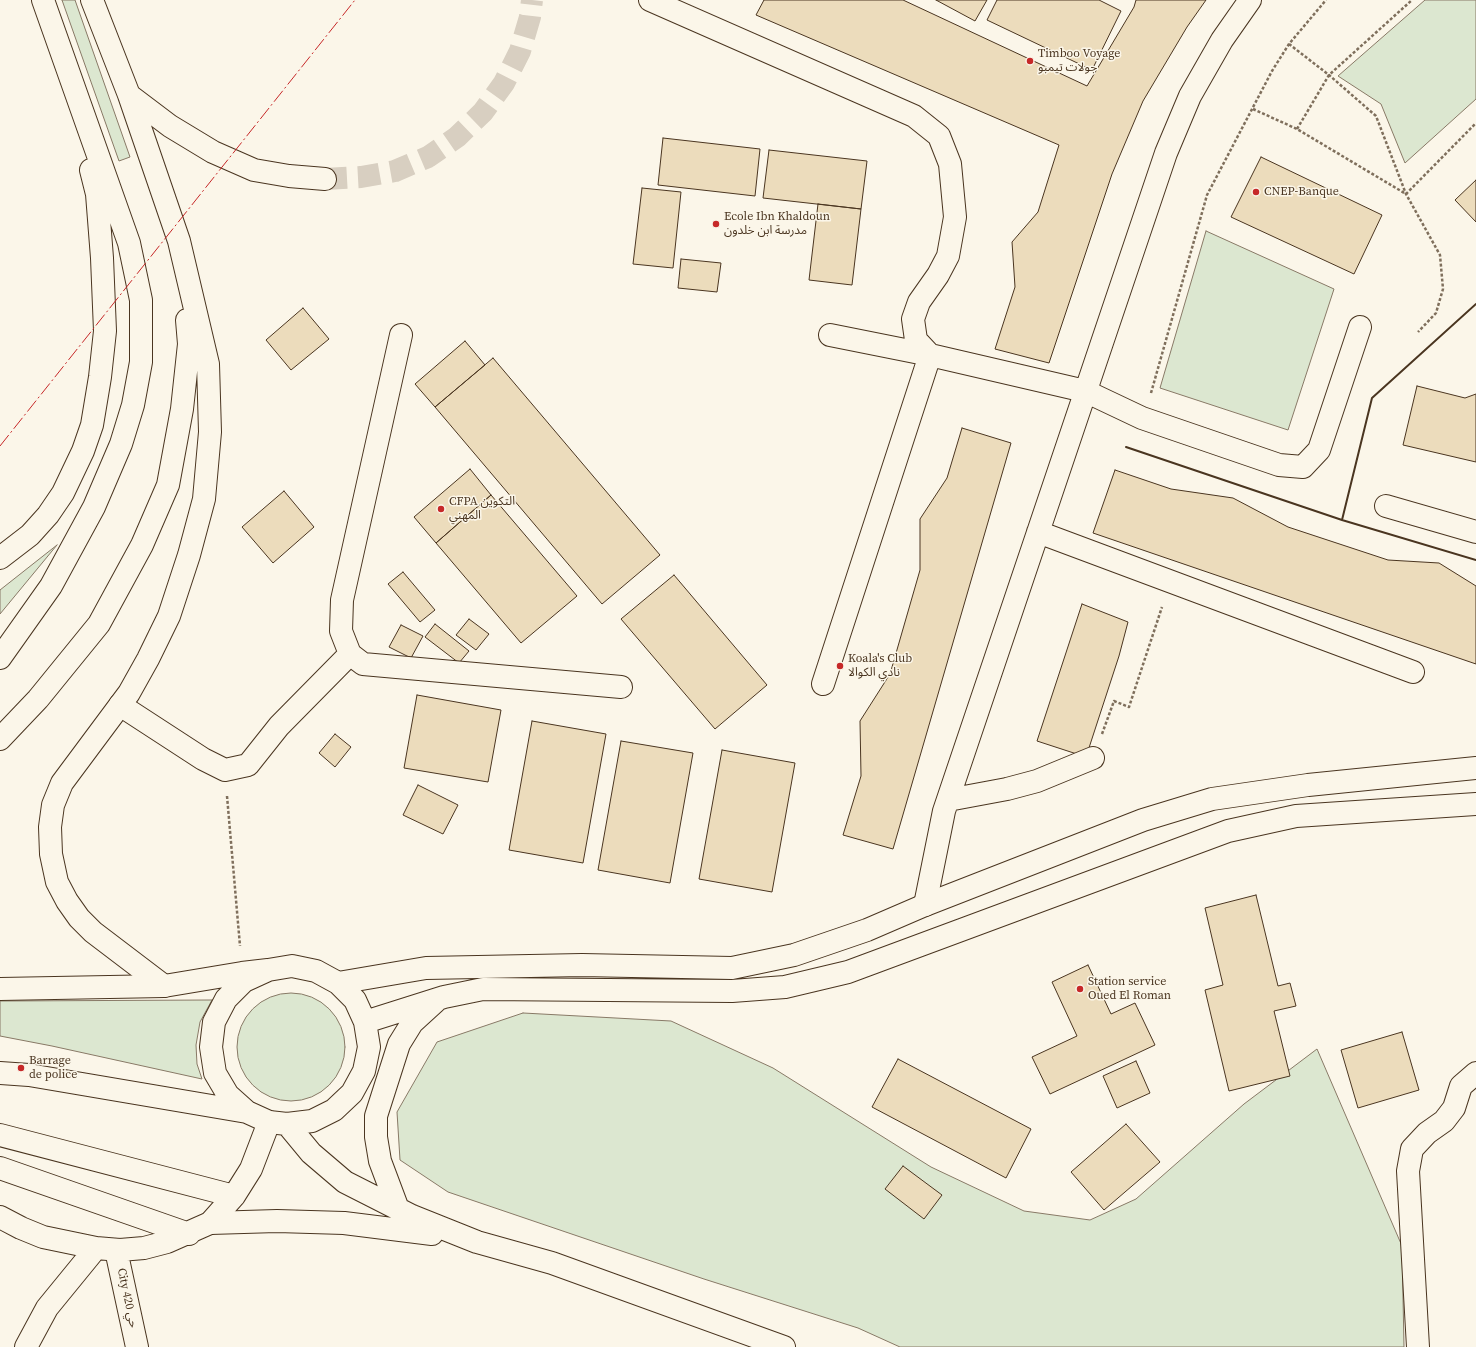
<!DOCTYPE html>
<meta charset="utf-8">
<style>
body{margin:0}
canvas{display:block;background:#fbf6e9}
</style>
<canvas width="1476" height="1347"></canvas>
<script>
const g = document.querySelector('canvas').getContext('2d');
g.lineJoin = 'round';
function paint(path, color) {
  g.fillStyle = color;
  g.fill(path, 'evenodd');
}
function shape(rows) {
  const path = new Path2D();
  for (const r of rows) {
    if (r.length === 3) {
      path.moveTo(r[0] + r[2], r[1]);
      path.arc(r[0], r[1], r[2], 0, 2 * Math.PI);
      continue;
    }
    path.moveTo(r[0], r[1]);
    for (let i = 2; i < r.length; i += 2) path.lineTo(r[i], r[i + 1]);
  }
  return path;
}
function stroke(path, color, width, dash) {
  g.strokeStyle = color;
  g.lineWidth = width;
  g.lineCap = dash ? 'butt' : 'round';
  g.setLineDash(dash || []);
  g.stroke(path);
}
function label(font, color, halo, rows, align = 'center') {
  g.font = font + ' "Source Serif 4","Noto Sans Arabic",serif';
  g.lineWidth = 3;
  g.setLineDash([]);
  g.textBaseline = 'middle';
  g.strokeStyle = halo;
  g.fillStyle = color;
  for (const [text, x, y, turn = 0] of rows) {
    g.save();
    g.translate(x, y);
    g.rotate((+turn || 0) * Math.PI / 180);
    g.textAlign = isNaN(turn) ? turn : align;
    if (halo) g.strokeText(text, 0, 0);
    g.fillText(text, 0, 0);
    g.restore();
  }
}
const green = shape([
 [62,0,75,0,130,157,119,161,62,0],
 [1425,0,1476,0,1476,99,1405,163,1381,104,1338,76,1425,0],
 [1206,231,1334,289,1288,430,1160,388,1206,231],
 [57,545,0,614,0,590,57,545],
 [291,1047,54],
 [212,1000,200,1022,196,1045,197,1064,202,1079,52,1046,0,1036,0,1001,212,1000],
 [523,1013,671,1021,773,1068,931,1167,1024,1211,1090,1220,1136,1199,1244,1104,1317,1049,1402,1246,1404,1347,900,1347,858,1328,704,1279,448,1192,400,1160,397,1112,437,1042,523,1013]
]);
paint(green, '#dce7d0');
stroke(green, '#887966', 1);
const building = shape([
 [764,0,903,0,1087,86,1134,7,1136,0,1206,0,1187,27,1143,101,1112,174,1049,363,995,349,1015,287,1012,242,1038,212,1059,145,756,15,764,0],
 [936,0,987,0,975,21,936,0],
 [997,0,1099,0,1121,11,1092,70,987,20,997,0],
 [663,138,760,149,755,196,658,185,663,138],
 [769,150,867,161,861,209,763,198,769,150],
 [1261,157,1382,215,1354,274,1231,217,1261,157],
 [1476,180,1476,222,1455,200,1476,180],
 [642,188,681,192,673,268,633,264,642,188],
 [818,204,861,209,852,285,809,280,818,204],
 [681,259,721,263,717,292,678,288,681,259],
 [303,308,329,339,291,370,266,340,303,308],
 [465,341,485,365,435,407,415,384,465,341],
 [493,358,660,555,602,604,435,407,493,358],
 [1417,386,1465,398,1476,394,1476,462,1403,445,1417,386],
 [962,428,1011,443,893,849,843,835,861,776,860,721,890,674,920,570,920,519,947,478,962,428],
 [470,469,491,495,436,543,414,517,470,469],
 [1115,470,1171,489,1233,498,1288,527,1388,560,1439,563,1476,586,1476,664,1093,533,1115,470],
 [284,491,314,527,273,563,242,527,284,491],
 [491,495,577,596,521,643,436,543,491,495],
 [403,572,435,610,420,622,388,584,403,572],
 [674,575,767,685,715,729,621,619,674,575],
 [1082,604,1128,622,1119,656,1086,757,1037,741,1082,604],
 [469,619,489,634,476,650,456,635,469,619],
 [435,624,469,651,459,663,425,637,435,624],
 [401,625,423,636,411,658,389,647,401,625],
 [417,695,501,710,488,782,404,768,417,695],
 [532,721,606,734,583,863,509,850,532,721],
 [335,734,351,747,335,767,319,753,335,734],
 [621,741,693,753,670,883,598,870,621,741],
 [722,750,795,763,772,892,699,879,722,750],
 [418,785,458,805,443,834,403,815,418,785],
 [1256,895,1278,986,1290,983,1296,1006,1274,1011,1290,1076,1229,1091,1205,990,1223,985,1205,908,1256,895],
 [1088,965,1111,1014,1135,1003,1155,1045,1050,1094,1032,1057,1077,1036,1052,982,1088,965],
 [1402,1032,1419,1090,1358,1108,1341,1050,1402,1032],
 [898,1059,1031,1129,1006,1178,872,1107,898,1059],
 [1136,1061,1150,1093,1117,1108,1103,1076,1136,1061],
 [1126,1124,1160,1162,1104,1210,1071,1172,1126,1124],
 [903,1166,942,1195,924,1219,885,1189,903,1166]
]);
paint(building, '#ecdcbc');
stroke(building, '#4a3520', 1);
stroke(shape([
 [325,179,361,177,395,171,428,157,457,137,483,112,504,83,520,51,530,17,532,0]
]), '#d8cfc1', 22, [22, 11]);
const minor = shape([
 [650,0,914,116,939,136,950,164,955,217,948,256,938,275,919,302,913,319,916,340,930,355,1085,391,1142,418,1279,465,1303,467,1319,450,1360,327],
 [401,335,342,600,341,631,350,654,363,664,621,687],
 [1386,506,1476,532],
 [1038,532,1413,672],
 [823,684,930,355,830,335],
 [120,705,203,759,225,770,248,765,279,726,350,654],
 [948,800,1007,789,1037,781,1093,758],
 [925,905,944,811,1166,153,1190,96,1222,40,1250,0],
 [0,1135,234,1196],
 [0,1168,189,1234],
 [0,1217,21,1228,43,1237,96,1248,120,1250,144,1248,167,1242,210,1223,234,1196,251,1169,269,1122],
 [116,1250,137,1347],
 [26,1347,47,1308,96,1248],
 [1418,1347,1408,1171,1412,1149,1427,1133,1444,1121,1454,1108,1461,1086,1476,1073]
]);
const major = shape([
 [338,983,426,968,582,965,732,968,794,955,867,930,925,905,1143,820,1212,799,1308,785,1476,768],
 [0,989,164,986,242,973,268,970,292,966,316,971,338,983,355,1000,365,1022,369,1047,364,1071,352,1093,334,1110,312,1121,287,1124,269,1122,247,1112,228,1095,215,1073,211,1047,214,1022,226,999,244,981,268,970],
 [365,1022,444,997,483,989,732,991,785,987,848,972,1228,831,1296,816,1476,804],
 [0,1073,29,1075,247,1112],
 [287,1124,311,1153,345,1182,412,1216,477,1242,552,1263,784,1347],
 [398,1209,380,1161,376,1137,376,1116,399,1044,412,1023,435,1002],
 [210,1223,277,1221,344,1223,432,1234]
]);
const highway = shape([
 [92,0,129,95,179,241,208,364,210,432,204,499,189,555,169,616,148,659,129,693,62,783,53,805,50,827,51,854,57,882,67,901,79,918,93,932,164,986],
 [129,95,170,126,213,152,254,170,289,176,325,179],
 [0,558,30,535,48,515,63,493,83,451,92,425,100,377,105,331,102,258,97,194,91,170],
 [0,658,51,586,94,507,121,444,133,405,141,362,141,300,129,243,43,0],
 [0,739,38,699,99,624,142,545,168,485,182,409,189,344,187,320]
]);
stroke(minor, '#4a3520', 24);
stroke(major, '#4a3520', 24);
stroke(highway, '#4a3520', 24);
stroke(shape([
 [1289,44,1329,75,1376,116,1406,194,1440,255,1443,289,1436,313,1418,332],
 [1253,109,1297,129,1406,194,1476,123],
 [1297,129,1329,75,1412,0],
 [1151,393,1207,195,1272,71,1289,44,1326,0],
 [1102,734,1114,701,1129,707,1162,607],
 [227,796,240,946]
]), '#7f6f5c', 2.5, [3, 2]);
stroke(minor, '#fbf6e9', 22);
stroke(major, '#fbf6e9', 22);
stroke(highway, '#fbf6e9', 22);
stroke(shape([
 [1126,447,1342,520,1476,560],
 [1342,520,1372,398,1476,304]
]), '#4a3520', 2);
stroke(shape([
 [0,446,355,0]
]), '#c62828', 1, [14, 3, 2, 3]);
for (const [x, y, r, color] of [
 [1030,61,4,"#c62828"],
 [1256,192,4,"#c62828"],
 [716,224,4,"#c62828"],
 [441,509,4,"#c62828"],
 [840,666,4,"#c62828"],
 [1080,989,4,"#c62828"],
 [21,1068,4,"#c62828"]
]) {
  const dot = new Path2D();
  dot.arc(x, y, r, 0, 2 * Math.PI);
  g.fillStyle = color;
  g.fill(dot);
  stroke(dot, '#fbf6e9', 1.5);
}
label('12px', '#4a3520', '#fbf6e9', [
 ["Timboo Voyage",1038,54],
 ["جولات تيمبو",1038,68],
 ["CNEP-Banque",1264,192],
 ["Ecole Ibn Khaldoun",724,217],
 ["مدرسة ابن خلدون",724,231],
 ["CFPA التكوين",449,502],
 ["المهني",449,516],
 ["Koala's Club",848,659],
 ["نادي الكوالا",848,673],
 ["Station service",1088,982],
 ["Oued El Roman",1088,996],
 ["Barrage",29,1061],
 ["de police",29,1075]
], 'left');
label('12px', '#4a3520', '#fbf6e9', [
 ["City 420 حي",127,1298,78]
]);
</script>
